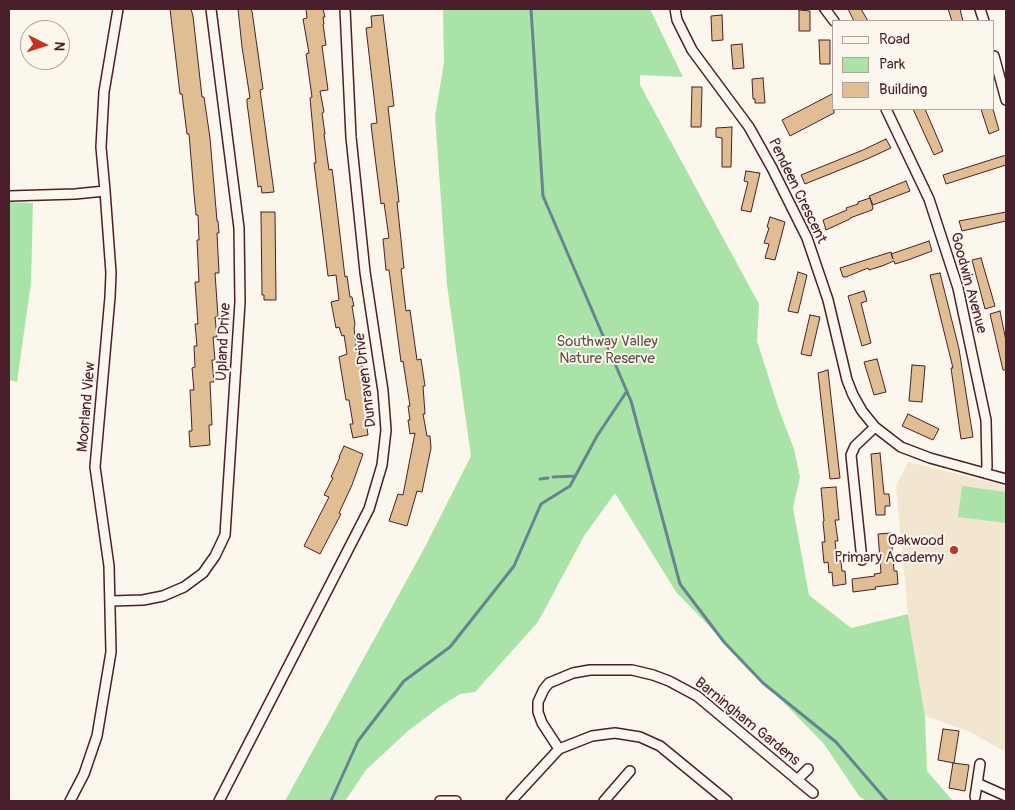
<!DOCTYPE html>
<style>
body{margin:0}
#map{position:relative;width:1015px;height:810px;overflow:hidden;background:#fbf7ec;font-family:Pangolin,sans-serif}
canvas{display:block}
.frame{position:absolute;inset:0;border:10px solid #4a1f2b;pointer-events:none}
.legend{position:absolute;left:832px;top:20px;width:162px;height:90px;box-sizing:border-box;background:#fbf7ec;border:1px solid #b4a19f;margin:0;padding:6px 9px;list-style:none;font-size:15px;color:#4a1f2b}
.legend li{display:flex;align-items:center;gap:10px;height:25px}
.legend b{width:25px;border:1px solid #b4a19f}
.north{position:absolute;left:20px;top:20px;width:50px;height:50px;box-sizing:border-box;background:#fbf7ec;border:1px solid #b4a19f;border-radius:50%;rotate:95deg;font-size:14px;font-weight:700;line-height:20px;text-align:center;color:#4a1f2b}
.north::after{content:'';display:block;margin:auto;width:18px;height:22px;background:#c8321e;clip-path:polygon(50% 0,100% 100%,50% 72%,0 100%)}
</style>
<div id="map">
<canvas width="1015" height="810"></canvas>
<div class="frame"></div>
<ul class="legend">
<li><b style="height:6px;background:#fbf7ec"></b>Road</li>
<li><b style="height:14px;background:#aae3a7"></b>Park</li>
<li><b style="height:14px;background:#e0bd92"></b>Building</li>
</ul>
<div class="north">N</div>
</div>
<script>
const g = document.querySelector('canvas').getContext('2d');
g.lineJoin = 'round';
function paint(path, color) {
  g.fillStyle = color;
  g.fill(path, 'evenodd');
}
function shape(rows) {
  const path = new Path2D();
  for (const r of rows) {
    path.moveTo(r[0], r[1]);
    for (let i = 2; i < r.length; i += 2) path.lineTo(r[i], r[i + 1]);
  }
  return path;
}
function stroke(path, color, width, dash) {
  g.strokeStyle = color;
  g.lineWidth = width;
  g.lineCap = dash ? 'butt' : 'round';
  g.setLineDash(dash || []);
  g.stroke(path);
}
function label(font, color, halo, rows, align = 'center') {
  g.font = font + ' Pangolin,sans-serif';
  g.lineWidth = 4;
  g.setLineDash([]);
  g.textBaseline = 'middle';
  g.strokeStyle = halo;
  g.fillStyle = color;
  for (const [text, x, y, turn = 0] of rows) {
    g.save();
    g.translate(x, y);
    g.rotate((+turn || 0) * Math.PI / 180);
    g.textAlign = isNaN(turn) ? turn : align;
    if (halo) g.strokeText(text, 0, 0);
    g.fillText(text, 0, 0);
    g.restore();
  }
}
paint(shape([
 [908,462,1006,486,1006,752,970,732,925,716,908,614,896,486]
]), '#f3e6d1');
paint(shape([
 [443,9,650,9,683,77,640,75,640,85,759,304,757,341,779,410,794,449,800,477,793,508,809,595,851,628,908,614,925,716,927,771,953,801,866,801,859,796,824,744,676,592,615,493,584,536,538,622,475,692,460,694,441,706,408,731,366,770,345,801,285,801,425,547,471,456,447,285,435,116,444,63],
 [9,202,33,203,31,283,17,382,9,380],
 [962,486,1006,492,1006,523,958,517]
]), '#aae3a7');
stroke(shape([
 [531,9,543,196,631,401,680,584,724,642,763,683,836,742,887,801],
 [553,477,575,476],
 [540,479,548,478],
 [331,801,358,741,404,681,450,647,514,566,541,504,570,486,597,436,627,391]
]), '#668591', 3);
const building = shape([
 [170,9,191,9,193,16,202,97,204,97,210,138,217,221,218,221,219,233,217,233,219,273,215,273,218,317,215,317,217,337,213,337,215,360,212,360,214,382,210,382,212,425,209,425,210,445,190,447,189,431,192,431,190,390,194,390,192,368,195,367,194,346,197,346,195,324,198,324,195,282,199,282,197,240,199,240,198,215,196,215,194,194,189,134,187,134,182,94,180,94,170,9],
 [238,9,250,9,252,11,263,89,260,90,274,192,262,193,261,186,258,187,247,103,247,99,250,98,242,47,238,9],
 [306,9,323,9,325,17,323,17,324,24,323,24,326,45,322,46,328,90,320,91,324,112,322,113,325,134,324,134,329,170,332,169,333,176,345,277,347,276,350,297,352,297,354,306,352,306,355,324,354,328,357,353,360,352,367,396,365,400,369,421,366,421,368,435,353,438,350,424,353,424,349,400,346,400,339,357,347,354,344,335,342,336,339,327,336,328,331,302,339,300,336,275,328,276,314,163,316,163,310,98,312,97,306,54,309,53,303,19,307,18,306,9],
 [848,9,861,9,868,21,854,21,848,9],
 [948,9,960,9,963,21,952,21,948,9],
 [799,10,810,11,810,31,799,31,799,10],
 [383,15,394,106,388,107,399,202,397,202,404,268,401,269,406,311,410,310,417,360,421,359,425,386,423,386,425,414,423,414,427,436,430,436,431,448,422,492,417,491,407,526,389,521,398,494,403,495,415,433,410,434,408,420,410,420,408,406,410,406,403,361,401,362,389,270,386,270,383,239,389,238,384,203,381,204,372,133,371,124,377,123,366,28,372,27,371,16,383,15],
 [722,15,723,40,712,41,711,16,722,15],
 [819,40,830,40,830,64,820,64,819,40],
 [742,44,744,68,733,69,731,45,742,44],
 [763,78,765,103,755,103,755,99,753,99,752,79,763,78],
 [692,87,702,87,701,127,691,127,692,87],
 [834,93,834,113,790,136,782,120,834,93],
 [913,109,925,109,943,151,934,155,913,109],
 [981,109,993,109,999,130,989,134,981,109],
 [732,127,731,167,722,167,722,138,716,137,716,128,732,127],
 [886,139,891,148,867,159,805,184,801,175,863,150,886,139],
 [1006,155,1006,165,946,184,943,175,1006,155],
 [746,171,760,173,751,212,741,210,748,182,744,181,746,171],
 [906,181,910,191,873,205,869,196,906,181],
 [870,198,873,208,872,210,850,218,850,219,826,230,823,220,847,210,846,208,858,204,858,202,870,198],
 [261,212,275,212,276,300,264,300,264,295,262,295,261,212],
 [1006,212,1006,221,962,231,959,221,1006,212],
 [770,217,785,222,775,260,765,258,769,244,764,243,769,228,767,227,770,217],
 [929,241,932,251,908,260,895,264,894,261,882,266,869,270,868,268,846,277,843,277,840,268,891,252,893,259,891,254,929,241],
 [981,258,995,306,985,309,972,260,981,258],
 [798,272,807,275,798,313,788,311,798,272],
 [940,273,959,349,973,437,961,439,951,368,953,368,930,275,940,273],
 [864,291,867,301,861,303,871,343,862,346,848,296,864,291],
 [1000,311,1006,341,1006,370,1003,370,990,314,1000,311],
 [810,315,820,317,811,356,801,354,810,315],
 [877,359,886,392,874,395,864,362,877,359],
 [912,365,925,366,922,402,909,401,912,365],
 [828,370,840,478,830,479,818,373,828,370],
 [908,414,939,429,933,440,902,426,908,414],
 [344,446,363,454,352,485,339,513,341,514,320,554,304,546,329,497,324,495,333,478,331,477,340,457,339,457,344,446],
 [880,453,884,494,889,494,890,506,885,506,885,515,876,515,871,454,880,453],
 [836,487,839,520,835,520,838,541,835,541,837,561,841,561,842,571,845,571,846,584,833,586,832,572,829,573,828,562,824,563,822,542,825,542,823,522,824,521,821,488,836,487],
 [891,533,894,571,897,571,898,584,875,587,876,589,853,592,852,579,875,576,874,574,881,573,878,534,891,533],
 [943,729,959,731,954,763,938,760,943,729],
 [953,763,969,765,965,791,949,788,953,763]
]);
paint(building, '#e0bd92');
stroke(building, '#4a1f2b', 1);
const minor = shape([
 [675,9,677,20,692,50,749,127,772,168,807,238,828,300,847,380,853,395,862,411,875,427,901,447,930,458,1006,479],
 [825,9,834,21],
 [980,9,984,21],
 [994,56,1006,100],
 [886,109,929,199,958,288,986,420,987,467,985,473],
 [9,196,75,194,105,191],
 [862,560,851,455,855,446,875,427],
 [111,601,143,600,163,596,184,587,203,573,215,556,225,535,240,302,239,228,211,9],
 [559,749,542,723,538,712,538,702,544,689,549,683,573,673,590,670,632,670,653,675,669,681,697,696,813,793],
 [797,780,808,769],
 [977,783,1006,796],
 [975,797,980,764],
 [70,801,84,774,97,736,111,652,109,566,95,467,110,297,111,273,105,191,101,147,104,92,118,9],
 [219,801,369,509,382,465,386,430,383,391,365,272,351,137,345,9],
 [440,801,456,801],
 [511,801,559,749,592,736,615,733,640,737,660,746,727,801],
 [604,801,630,771]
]);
stroke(minor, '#4a1f2b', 12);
stroke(minor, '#fbf7ec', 9);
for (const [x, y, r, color] of [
 [954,550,5,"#c8321e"]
]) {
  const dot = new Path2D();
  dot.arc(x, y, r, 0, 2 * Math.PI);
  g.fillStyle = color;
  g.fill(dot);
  stroke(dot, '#fbf7ec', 2);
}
label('15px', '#4a1f2b', '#fbf7ec', [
 ["Pendeen Crescent",797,191,64],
 ["Goodwin Avenue",968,283,75],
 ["Upland Drive",224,342,-87],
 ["Dunraven Drive",366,380,-97],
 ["Moorland View",87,407,-85],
 ["Barningham Gardens",747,722,39]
]);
label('15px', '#62504a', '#fbf7ec', [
 ["Southway Valley",607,342],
 ["Nature Reserve",607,359]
]);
label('15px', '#4a1f2b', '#fbf7ec', [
 ["Oakwood",944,541],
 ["Primary Academy",944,558]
], 'right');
</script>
